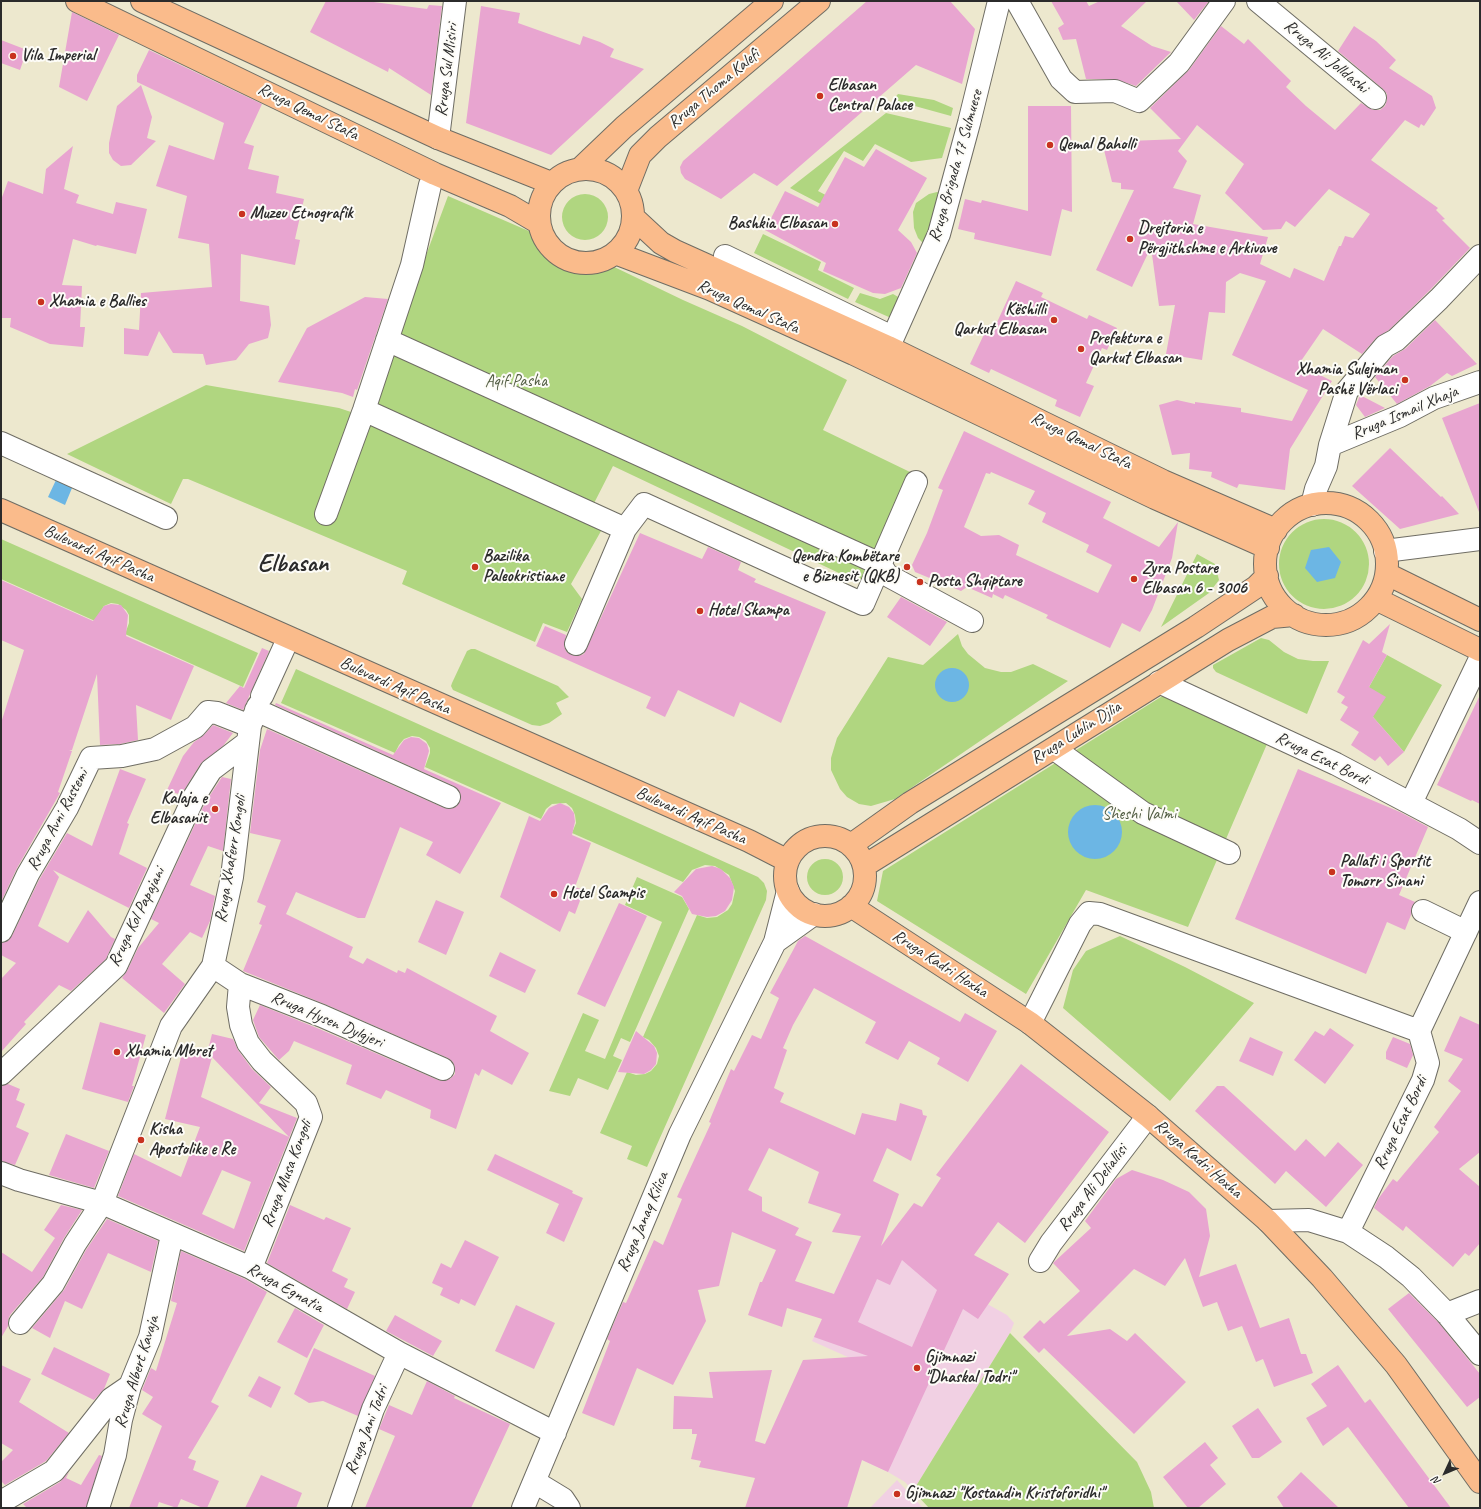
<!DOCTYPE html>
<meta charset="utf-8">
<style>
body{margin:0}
#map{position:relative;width:1481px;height:1509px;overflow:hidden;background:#ede8ce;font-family:Caveat,sans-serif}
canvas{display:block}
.frame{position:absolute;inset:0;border:2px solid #2b2b2b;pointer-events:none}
.north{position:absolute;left:1425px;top:1453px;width:40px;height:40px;-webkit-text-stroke:3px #fdfcf7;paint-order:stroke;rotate:226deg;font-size:11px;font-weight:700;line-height:16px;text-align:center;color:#2b2b2b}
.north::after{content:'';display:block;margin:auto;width:14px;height:18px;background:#2b2b2b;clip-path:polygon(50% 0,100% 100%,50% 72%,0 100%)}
</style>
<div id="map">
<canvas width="1481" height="1509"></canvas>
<div class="frame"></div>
<div class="north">N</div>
</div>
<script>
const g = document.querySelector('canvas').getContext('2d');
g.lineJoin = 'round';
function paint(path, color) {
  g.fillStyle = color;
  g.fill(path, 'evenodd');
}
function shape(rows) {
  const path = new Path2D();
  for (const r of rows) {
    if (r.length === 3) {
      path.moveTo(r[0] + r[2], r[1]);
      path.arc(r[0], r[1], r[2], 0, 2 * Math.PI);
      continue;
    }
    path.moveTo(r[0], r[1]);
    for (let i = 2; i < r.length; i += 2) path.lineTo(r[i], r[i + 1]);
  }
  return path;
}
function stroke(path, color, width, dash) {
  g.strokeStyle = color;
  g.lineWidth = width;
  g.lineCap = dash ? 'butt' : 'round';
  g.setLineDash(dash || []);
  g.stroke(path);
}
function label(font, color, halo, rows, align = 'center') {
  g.font = font + ' Caveat,sans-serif';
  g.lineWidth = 4;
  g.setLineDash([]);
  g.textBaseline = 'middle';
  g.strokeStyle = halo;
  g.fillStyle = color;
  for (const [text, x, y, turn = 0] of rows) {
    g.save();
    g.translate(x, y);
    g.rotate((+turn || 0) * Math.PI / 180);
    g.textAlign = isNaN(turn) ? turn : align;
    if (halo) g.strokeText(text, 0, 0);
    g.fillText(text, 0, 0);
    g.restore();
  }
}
paint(shape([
 [860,1237,903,1257,1007,1315,1014,1323,1010,1333,913,1491,905,1482,888,1472,838,1449,850,1358,812,1341],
 [897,1480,923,1508,870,1508]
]), '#f1d0e3');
paint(shape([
 [898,94,934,100,953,108,951,116,893,100],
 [886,113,951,128,942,158,911,162,875,144,863,161,844,151,818,191,841,203,836,212,790,188],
 [937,192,941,193,924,244,918,238,914,228,913,212,916,203,929,194],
 [585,217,23],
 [448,196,531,232,548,253,581,269,608,264,683,300,742,326,847,380,823,430,910,472,860,583,613,466,588,515,605,524,571,584,582,599,567,632,543,623,535,642,402,584,407,571,188,479,183,479,171,504,67,454,206,385,339,408,366,417],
 [763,234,821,262,818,270,854,288,848,299,754,253],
 [860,293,880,299,893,294,900,298,891,318,855,302],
 [1324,564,45],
 [1,539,258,653,243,687,125,634,129,623,129,615,126,610,118,604,111,603,104,606,95,621,1,579],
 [1197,554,1215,564,1219,580,1209,593,1161,627],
 [958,634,962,646,968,654,985,668,1001,672,1011,672,1033,664,1068,681,895,799,871,806,859,804,847,797,840,789,831,770,831,758,837,738,888,657,923,665],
 [1261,638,1269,640,1284,652,1298,659,1313,661,1329,661,1307,714,1216,672,1213,668,1213,665],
 [471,649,475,649,558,686,569,697,556,703,562,714,549,723,540,726,532,725,453,690,451,686,452,683,467,651],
 [1387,655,1442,685,1404,752,1373,717,1369,687],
 [296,669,758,877,764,883,767,891,766,900,647,1167,627,1159,632,1146,600,1133,627,1072,636,1075,645,1074,651,1071,657,1064,659,1056,656,1048,649,1040,643,1037,697,915,707,918,717,917,728,910,732,904,735,891,729,875,715,866,705,865,692,870,683,882,572,833,576,823,575,815,572,808,566,803,552,804,546,809,541,819,425,767,430,753,430,748,426,741,419,737,412,736,404,739,399,745,395,753,281,703],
 [1164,695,1267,744,1188,927,1086,890,1026,994,877,901,883,871],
 [825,877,18],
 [637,877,682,897,689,909,630,1042,621,1038,613,1056,622,1060,608,1090,578,1078,570,1096,549,1091,583,1013,599,1020,585,1051,605,1059,662,922,625,905],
 [1120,936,1185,967,1254,1003,1170,1101,1063,1008,1073,970,1086,951],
 [1010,1333,1137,1462,1151,1492,1154,1508,929,1508,913,1491]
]), '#b0d680');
paint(shape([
 [56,480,72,488,65,505,48,497],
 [1329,547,1341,562,1335,578,1317,582,1305,568,1311,550],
 [952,685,17],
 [1095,832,27]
]), '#6cb6e4');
paint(shape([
 [326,1,366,1,427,9,429,5,442,6,431,95,389,68,388,72,310,32],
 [867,1,950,1,975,29,962,84,916,65,777,186,754,173,721,199,685,179,681,173,680,167,683,161],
 [1051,1,1086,1,1089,6,1100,1,1147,1,1121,26,1152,46,1171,52,1136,86,1115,79,1086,79,1076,39,1063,40,1058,28,1064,24],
 [1176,1,1209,1,1194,20],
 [481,6,520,13,518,23,580,45,583,36,600,42,614,49,610,57,644,69,551,155,466,123],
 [72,12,119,35,87,101,59,87],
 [1221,26,1244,44,1248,39,1291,81,1286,87,1306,106,1335,130,1361,103,1373,110,1380,110,1385,106,1387,100,1387,94,1383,89,1338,51,1354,26,1376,41,1396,60,1389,68,1432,96,1436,108,1424,126,1421,124,1419,128,1405,120,1371,160,1438,208,1436,210,1445,219,1442,220,1470,248,1430,290,1389,330,1376,338,1362,354,1323,329,1301,361,1311,366,1310,370,1332,381,1290,449,1285,490,1239,484,1237,488,1211,477,1212,472,1189,469,1190,453,1172,455,1159,405,1177,400,1195,404,1195,402,1241,408,1241,412,1292,421,1308,390,1232,355,1266,281,1240,273,1226,282,1225,313,1209,312,1202,360,1166,354,1175,305,1159,306,1151,247,1132,287,1096,270,1134,190,1121,189,1121,183,1112,182,1102,142,1181,139,1150,108,1189,70],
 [1197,125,1244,164,1225,193,1263,230,1281,229,1286,221,1295,227,1329,189,1370,214,1353,238,1345,236,1341,246,1339,246,1324,281,1294,268,1290,278,1260,264,1268,237,1193,224,1201,195,1173,188,1187,161,1178,151],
 [1,40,27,50,20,70,1,63],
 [149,50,262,104,244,143,254,146,248,169,279,176,276,193,304,199,295,239,300,240,295,265,241,254,240,301,269,306,271,325,268,338,249,344,236,360,206,365,203,354,173,353,159,331,148,356,124,354,124,328,139,330,141,293,212,287,209,244,178,238,187,196,156,186,169,145,214,160,224,123,137,82,137,75],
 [141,85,152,117,147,138,156,141,131,165,121,166,113,160,109,153,109,143,117,106],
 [1028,106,1071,106,1072,212,1062,209,1051,256,974,239,975,233,958,229,965,199,981,203,982,200,1028,211],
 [73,146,64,189,79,195,76,203,113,214,116,202,147,209,136,254,97,245,96,246,73,239,62,285,82,286,80,327,85,327,83,347,50,344,10,327,11,318,1,318,1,200,8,181,43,194,46,169],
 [876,149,927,178,898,230,911,242,917,253,901,288,885,294,873,293,823,271,826,263,765,230,785,191,818,207,845,157,864,167],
 [1016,281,1043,293,1041,297,1087,319,1089,315,1117,328,1107,350,1102,348,1086,383,1094,386,1080,417,1055,406,1057,400,991,369,989,373,970,364,987,328,993,331],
 [365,297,388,299,357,390,355,389,353,397,342,393,278,382,307,328],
 [1435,320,1477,364,1452,376,1447,373,1430,386,1397,404,1375,377,1393,356,1405,349],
 [1360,395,1385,408,1365,417,1356,405],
 [1480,403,1480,512,1479,512,1442,418],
 [964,431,1111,502,1103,518,1159,547,1178,522,1172,558,1152,610,1140,632,1122,623,1110,648,1046,618,1048,615,1005,595,1003,599,993,594,992,598,967,587,961,591,915,572,912,565,927,533,943,490,938,488],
 [991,472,1035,491,1028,504,1046,513,1042,522,1089,545,1086,552,1112,565,1098,593,1016,555,1019,545,999,535,981,536,964,527,986,473,990,474],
 [1390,448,1441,497,1442,496,1459,514,1400,529,1352,486],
 [640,533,702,559,708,547,741,562,738,570,756,579,754,582,826,612,781,723,740,702,734,717,678,690,665,717,646,708,651,697,536,646,545,626,566,635,564,646,566,651,571,655,578,656,584,654],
 [1,580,93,621,104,606,111,604,121,605,128,615,126,636,194,666,171,720,136,705,138,740,120,744,100,745,97,674,72,750,69,750,72,751,58,792,60,793,17,868,1,902,1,723,24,650,1,640],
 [901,597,947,622,930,646,887,617],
 [1390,624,1382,652,1387,655,1369,687,1386,697,1373,717,1404,752,1388,766,1380,756,1375,761,1351,745,1359,732,1340,720,1348,707,1341,703,1345,697,1337,692,1363,640,1369,644],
 [262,648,269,651,243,710,226,703,240,686,244,688],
 [1480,695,1480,804,1472,800,1471,801,1437,785],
 [276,703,393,755,404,740,411,737,419,738,427,744,429,751,424,769,501,803,460,874,426,855,433,842,400,827,365,918,358,918,296,892,286,914,353,947,349,957,363,964,367,958,397,973,398,970,405,973,407,968,497,1016,490,1031,529,1053,512,1085,482,1069,479,1076,475,1073,456,1129,430,1118,431,1110,386,1090,381,1099,346,1084,352,1065,294,1041,289,1051,279,1060,259,1037,253,1020,260,1005,317,1028,438,1080,444,1081,450,1079,455,1074,455,1068,453,1062,448,1058,327,1005,243,971,262,925,259,924,266,906,257,902,281,840,250,833,260,750,267,729,444,808,450,809,456,807,460,802,461,796,459,790,454,786,275,705],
 [213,725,233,733,223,746,201,763,181,795,167,790,183,756,194,742,204,735],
 [120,769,146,779,127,823,129,824,119,854,147,868,129,908,53,870,59,877,38,926,68,943,88,910,111,937,115,939,106,959,71,991,59,985,24,1022,26,1024,1,1052,1,979,16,963,1,955,1,943,8,941,12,936,39,880,67,833,92,846],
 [1298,769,1400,812,1428,827,1399,895,1415,902,1412,906,1411,915,1405,930,1387,922,1366,974,1235,919],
 [222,777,231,779,223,851,208,846,190,885,215,896,210,921,202,938,190,932,162,964,185,984,164,1013,122,978,127,971,138,948,159,923,151,919,205,803],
 [560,803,569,807,574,813,575,822,572,835,591,843,575,887,584,890,575,914,569,911,560,932,500,897,529,816,540,821,549,808],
 [712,866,721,869,730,878,734,887,732,900,725,911,716,916,707,917,692,914,682,896,674,892,696,869],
 [436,900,464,912,446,955,418,942],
 [619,903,647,916,605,1007,577,994],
 [805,936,960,1022,965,1013,997,1031,968,1082,937,1064,940,1058,909,1041,898,1060,865,1043,876,1022,814,988,793,1025,783,1048,787,1050,774,1088,784,1093,780,1102,855,1135,862,1113,896,1121,900,1103,922,1110,923,1115,927,1116,911,1161,887,1148,873,1181,899,1194,881,1246,914,1203,922,1207,941,1178,936,1175,1021,1064,1109,1132,1025,1243,998,1222,974,1255,1009,1274,978,1319,963,1309,888,1472,862,1460,847,1508,745,1508,755,1478,699,1467,701,1461,691,1459,697,1434,692,1434,692,1429,673,1429,674,1396,713,1398,709,1372,772,1370,755,1441,765,1444,803,1360,868,1356,814,1337,822,1319,787,1308,782,1327,748,1315,760,1282,762,1282,776,1250,732,1232,719,1286,698,1290,706,1321,673,1385,637,1368,614,1426,582,1413,610,1341,607,1339,623,1302,626,1303,654,1240,663,1245,682,1199,677,1197,711,1123,709,1122,731,1069,734,1071,752,1035,761,1039,779,998,770,993,798,941],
 [769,1148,819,1172,808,1203,841,1214,832,1232,861,1236,834,1294,795,1281,812,1242,795,1235,799,1228,762,1211,762,1197,748,1190],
 [902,1260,937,1290,912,1347,858,1322,877,1279,890,1285],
 [500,952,536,970,525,993,489,976],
 [1460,1016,1480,1025,1480,1152,1459,1169,1480,1187,1480,1243,1469,1256,1465,1253,1453,1267,1406,1226,1403,1231,1374,1208,1378,1199,1393,1179,1397,1182,1439,1132,1434,1127,1461,1091,1448,1081,1463,1059,1444,1051],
 [100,1022,146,1035,132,1086,134,1086,128,1102,82,1089],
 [1330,1028,1354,1045,1325,1084,1294,1060,1315,1031,1324,1036],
 [636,1031,654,1046,657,1053,656,1064,651,1070,644,1074,618,1072],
 [212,1034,233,1039,238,1050,252,1069,271,1087,259,1103,297,1118,244,1251,118,1196,134,1154,181,1177,200,1127,165,1119,184,1046,213,1054,208,1050],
 [212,1057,255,1102,289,1137,201,1097],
 [222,1170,251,1182,234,1229,202,1214],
 [1250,1037,1283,1052,1273,1076,1239,1061],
 [1393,1037,1410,1044,1413,1055,1407,1068,1386,1059,1386,1052],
 [8,1084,20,1089,16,1100,25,1104,16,1127,29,1133,15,1165,1,1161,1,1086],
 [1217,1086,1224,1086,1295,1151,1306,1139,1325,1157,1338,1142,1363,1165,1326,1207,1286,1171,1275,1184,1195,1111],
 [66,1134,109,1151,94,1188,49,1175],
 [495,1154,573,1191,572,1193,583,1198,564,1242,546,1233,559,1204,487,1170],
 [1132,1170,1163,1180,1189,1192,1206,1209,1210,1236,1199,1277,1236,1264,1260,1328,1289,1318,1301,1354,1306,1354,1313,1373,1274,1387,1263,1359,1256,1362,1242,1326,1228,1331,1217,1302,1203,1307,1185,1258,1165,1286,1134,1269,1067,1336,1110,1329,1127,1341,1135,1333,1186,1382,1134,1434,1044,1348,1039,1353,1023,1337,1040,1320,1044,1324,1080,1291,1053,1263,1091,1228,1085,1221,1116,1179],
 [61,1205,82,1210,64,1238,43,1277,10,1315,8,1320,8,1326,1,1338,1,1252,32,1272,55,1238,44,1230],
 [290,1205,324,1220,326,1217,351,1228,332,1271,348,1279,344,1287,355,1292,347,1309,267,1263],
 [107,1219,158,1241,151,1272,108,1253,82,1309,65,1301,50,1338,32,1328,64,1290,86,1250],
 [465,1240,499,1257,475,1306,461,1299,459,1304,440,1295,443,1288,432,1283,441,1263,451,1268],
 [181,1251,245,1279,267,1292,211,1402,219,1406,188,1458,196,1461,193,1470,219,1481,207,1508,203,1508,181,1499,177,1508,159,1502,157,1508,129,1508,162,1426,142,1414,153,1397,142,1390,151,1368,156,1371,177,1303,171,1301],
 [1409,1293,1438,1322,1480,1374,1480,1397,1467,1407,1388,1309],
 [516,1305,555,1323,534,1369,495,1351],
 [295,1308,324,1325,307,1358,277,1342],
 [395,1315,442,1341,433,1356,386,1331],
 [54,1347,110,1374,104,1389,94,1400,41,1374],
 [314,1348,375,1376,358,1416,323,1401,309,1403,294,1394],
 [1,1365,31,1379,19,1402,69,1433,46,1461,5,1485,1,1481,1,1462,13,1450,1,1443],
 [1338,1365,1365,1403,1370,1399,1451,1508,1409,1508,1348,1427,1323,1446,1306,1418,1327,1406,1311,1384],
 [259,1376,281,1387,271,1408,248,1396],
 [427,1381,455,1396,454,1398,510,1424,471,1508,365,1508,395,1436,379,1429,389,1405,412,1415],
 [1258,1408,1282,1442,1259,1458,1252,1458,1232,1426],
 [1205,1442,1218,1458,1210,1465,1226,1484,1198,1508,1188,1508,1163,1477],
 [99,1455,102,1456,86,1508,27,1508,23,1504,60,1482,69,1472,66,1478,81,1485],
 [1301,1472,1339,1508,1284,1508,1277,1497],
 [261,1475,302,1493,296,1508,245,1508]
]), '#e8a5d0');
const minor = shape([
 [1017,1,1061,79,1075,92,1115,91,1139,101,1179,63,1224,1],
 [1258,1,1375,98],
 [438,138,455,1],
 [725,256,892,337],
 [387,340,880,564,887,575,972,621],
 [881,364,939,234,969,123,999,1],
 [364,410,625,529],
 [1,443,166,518],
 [1330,445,1400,416,1434,398,1480,382],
 [1312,505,1316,489,1326,466,1330,445,1347,391,1385,346,1396,340,1439,299,1480,256],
 [326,514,364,410,412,265,430,185],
 [1385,551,1480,539],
 [576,644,625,529,644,504,863,604,916,482],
 [1159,682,1336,764,1459,829,1480,843],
 [262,696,288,639],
 [256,710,449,797],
 [1060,753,1143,813,1229,853],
 [1411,803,1480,659],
 [1423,911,1466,932],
 [1,931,28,874,67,808,91,758,122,756,155,749,195,727,208,712,217,713,250,726],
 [775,942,814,914],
 [213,966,240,984,322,1016,443,1069],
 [240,984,238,1007,241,1025,248,1043,262,1061,306,1103,311,1117,251,1268],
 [1030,1023,1080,924,1089,913,1100,914,1419,1031],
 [1,1074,116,966,194,797,211,770,248,742],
 [1,1173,19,1180,102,1203,251,1268,399,1353,555,1433],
 [1268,1221,1309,1220,1348,1232,1386,1257,1411,1277,1447,1314,1480,1354],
 [1348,1232,1423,1080,1428,1063,1419,1031,1480,902],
 [1040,1261,1051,1243,1148,1116],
 [1447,1314,1480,1301],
 [20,1323,53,1284,75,1244,102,1203,171,1026,213,966,232,877,250,726,258,706],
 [535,1482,563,1499,569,1508],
 [1,1502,54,1471,111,1399,130,1386],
 [98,1508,115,1455,121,1420,130,1386,150,1337,172,1235],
 [339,1508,373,1409,399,1353],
 [523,1508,680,1134,775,942,788,891]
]);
const major = shape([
 [77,1,435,174,510,206,539,223],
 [142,1,438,138,551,183],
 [586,216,47],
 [580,169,624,127,772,1],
 [626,191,640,155,658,137,819,1],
 [633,217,661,243,675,251,888,347,1163,481,1276,530],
 [615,253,710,289,854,354,1155,498,1268,548],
 [1326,564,61],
 [1,510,749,841,788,861],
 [1387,574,1480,620],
 [1376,599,1480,650],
 [825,876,40],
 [851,845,910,803,1196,627,1256,587,1267,576],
 [864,866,1228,640,1272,617,1294,615],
 [851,906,1030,1023,1148,1116,1268,1221,1322,1278,1396,1365,1480,1482]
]);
stroke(minor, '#6f6d64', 24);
stroke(major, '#6f6d64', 24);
stroke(minor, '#fff', 22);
stroke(major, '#fabb8b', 22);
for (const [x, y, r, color] of [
 [13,56,4,"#c8321e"],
 [820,96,4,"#c8321e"],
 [1050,145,4,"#c8321e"],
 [242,214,4,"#c8321e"],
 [835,224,4,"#c8321e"],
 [1130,239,4,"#c8321e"],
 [41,302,4,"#c8321e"],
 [1054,320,4,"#c8321e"],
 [1081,349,4,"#c8321e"],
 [1405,380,4,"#c8321e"],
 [475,567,4,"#c8321e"],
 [907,567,4,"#c8321e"],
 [1134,579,4,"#c8321e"],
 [920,582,4,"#c8321e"],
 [700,611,4,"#c8321e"],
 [215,809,4,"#c8321e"],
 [1332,872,4,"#c8321e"],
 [554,894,4,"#c8321e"],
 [117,1052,4,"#c8321e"],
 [141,1140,4,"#c8321e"],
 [917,1368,4,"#c8321e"],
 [897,1494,4,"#c8321e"]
]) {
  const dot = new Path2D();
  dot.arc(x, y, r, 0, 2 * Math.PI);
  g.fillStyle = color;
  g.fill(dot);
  stroke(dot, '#fdfcf7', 1.5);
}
label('bold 17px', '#2b2b2b', '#fdfcf7', [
 ["Vila Imperial",21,56],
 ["Elbasan",828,86],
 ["Central Palace",828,106],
 ["Qemal Baholli",1058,145],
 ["Muzeu Etnografik",250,214],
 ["Bashkia Elbasan",827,224,"right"],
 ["Drejtoria e",1138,229],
 ["Përgjithshme e Arkivave",1138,249],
 ["Xhamia e Ballies",49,302],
 ["Këshilli",1046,310,"right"],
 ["Qarkut Elbasan",1046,330,"right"],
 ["Prefektura e",1089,339],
 ["Qarkut Elbasan",1089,359],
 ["Xhamia Sulejman",1397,370,"right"],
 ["Pashë Vërlaci",1397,390,"right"],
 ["Bazilika",483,557],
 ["Paleokristiane",483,577],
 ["Qendra Kombëtare",899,557,"right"],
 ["e Biznesit (QKB)",899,577,"right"],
 ["Zyra Postare",1142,569],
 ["Elbasan 6 - 3006",1142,589],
 ["Posta Shqiptare",928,582],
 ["Hotel Skampa",708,611],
 ["Kalaja e",207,799,"right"],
 ["Elbasanit",207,819,"right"],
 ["Pallati i Sportit",1340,862],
 ["Tomorr Sinani",1340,882],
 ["Hotel Scampis",562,894],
 ["Xhamia Mbret",125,1052],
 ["Kisha",149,1130],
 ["Apostolike e Re",149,1150],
 ["Gjimnazi",925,1358],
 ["\"Dhaskal Todri\"",925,1378],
 ["Gjimnazi \"Kostandin Kristoforidhi\"",905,1494]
], 'left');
label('17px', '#2b2b2b', '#fdfcf7', [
 ["Rruga Ali Jolldashi",1326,57,40],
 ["Rruga Sul Misiri",447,70,-83],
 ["Rruga Thoma Kalefi",714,89,-40],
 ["Rruga Qemal Stafa",308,112,26],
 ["Rruga Brigada 17 Sulmuese",956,166,-74],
 ["Rruga Qemal Stafa",748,307,24],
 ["Rruga Ismail Xhaja",1405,413,-23],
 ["Rruga Qemal Stafa",1081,441,26],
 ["Bulevardi Aqif Pasha",99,554,24],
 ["Bulevardi Aqif Pasha",395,686,24],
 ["Rruga Lublin Djlia",1076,733,-32],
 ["Rruga Esat Bordi",1322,759,26],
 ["Bulevardi Aqif Pasha",691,816,24],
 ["Rruga Avni Rustemi",58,820,-62],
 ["Rruga Xhaferr Kongoli",231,859,-81],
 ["Rruga Kol Papajani",137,917,-64],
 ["Rruga Kadri Hoxha",940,964,33],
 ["Rruga Hysen Dylgjeri",327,1020,23],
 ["Rruga Esat Bordi",1401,1123,-64],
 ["Rruga Kadri Hoxha",1198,1159,41],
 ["Rruga Musa Kongoli",287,1174,-69],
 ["Rruga Ali Deliallisi",1093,1188,-53],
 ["Rruga Janaq Kilica",643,1222,-67],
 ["Rruga Egnatia",285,1288,29],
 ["Rruga Albert Kavaja",137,1372,-73],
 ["Rruga Jani Todri",367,1430,-69]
]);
label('17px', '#535e44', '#fdfcf7', [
 ["Aqif Pasha",516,382],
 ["Sheshi Valmi",1139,815]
]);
label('bold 25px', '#2b2b2b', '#fdfcf7', [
 ["Elbasan",293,564]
]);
</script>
